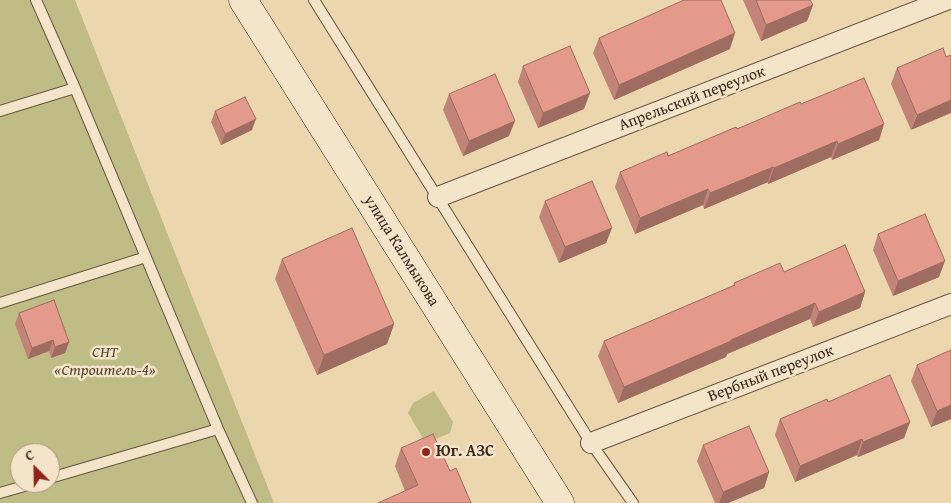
<!DOCTYPE html>
<meta charset="utf-8">
<style>
body{margin:0}
#map{position:relative;width:951px;height:503px;overflow:hidden;background:#ecd6ad;font-family:"Gentium Book Plus",serif}
canvas{display:block}
.north{position:absolute;left:10px;top:443px;width:50px;height:50px;box-sizing:border-box;background:#f3e4ca;border:1px solid #ab9985;border-radius:50%;rotate:337deg;font-size:14px;font-weight:700;line-height:20px;text-align:center;color:#3e281d}
.north::after{content:'';display:block;margin:auto;width:18px;height:22px;background:#8f2418;clip-path:polygon(50% 0,100% 100%,50% 72%,0 100%)}
</style>
<div id="map">
<canvas width="951" height="503"></canvas>
<div class="north">С</div>
</div>
<script>
const g = document.querySelector('canvas').getContext('2d');
g.lineJoin = 'round';
function paint(path, color) {
  g.fillStyle = color;
  g.fill(path, 'evenodd');
}
function shape(rows) {
  const path = new Path2D();
  for (const r of rows) {
    path.moveTo(r[0], r[1]);
    for (let i = 2; i < r.length; i += 2) path.lineTo(r[i], r[i + 1]);
  }
  return path;
}
function stroke(path, color, width, dash) {
  g.strokeStyle = color;
  g.lineWidth = width;
  g.lineCap = dash ? 'butt' : 'round';
  g.setLineDash(dash || []);
  g.stroke(path);
}
function label(font, color, halo, rows, align = 'center') {
  g.font = font + ' "Gentium Book Plus",serif';
  g.lineWidth = 5;
  g.setLineDash([]);
  g.textBaseline = 'middle';
  g.strokeStyle = halo;
  g.fillStyle = color;
  for (const [text, x, y, turn = 0] of rows) {
    g.save();
    g.translate(x, y);
    g.rotate((+turn || 0) * Math.PI / 180);
    g.textAlign = isNaN(turn) ? turn : align;
    if (halo) g.strokeText(text, 0, 0);
    g.fillText(text, 0, 0);
    g.restore();
  }
}
paint(shape([
 [0,0,75,0,274,503,0,503],
 [20,453,50,453,50,483,20,483],
 [434,391,453,422,450,433,431,441,424,440,408,413,413,403]
]), '#bfbc85');
const lane = shape([
 [36,0,75,88,218,429,252,503],
 [314,0,591,443,633,503],
 [0,111,75,88],
 [0,303,146,257],
 [50,478,218,429],
 [0,493,35,483]
]);
const street = shape([
 [438,197,946,0],
 [591,443,951,304]
]);
const secondary = shape([
 [243,0,560,503]
]);
stroke(lane, '#6a5441', 12);
stroke(street, '#6a5441', 22);
stroke(secondary, '#3e281d', 29);
stroke(lane, '#f3e4ca', 10);
stroke(street, '#f3e4ca', 20);
stroke(secondary, '#f3e4ca', 28);
paint(shape([
 [743,0,810,0,813,5,807,21,761,41],
 [599,38,730,49,614,100,593,53],
 [943,48,911,130,891,84,897,68],
 [523,66,584,109,538,128,518,82],
 [449,94,509,136,463,156,443,110],
 [801,104,884,124,879,140,832,160,831,157,768,184,768,182,704,209,703,205,635,234,615,187,620,172,668,156],
 [215,111,252,130,221,145,211,122],
 [545,201,612,228,606,243,559,263,539,217],
 [878,234,939,277,893,296,873,250],
 [282,259,394,324,387,344,317,375,275,279],
 [784,272,865,292,860,308,813,327,810,319,727,354,726,357,618,403,598,356,604,341,733,286,734,283],
 [19,313,69,342,65,353,51,358,49,351,28,359,15,324],
 [917,365,951,419,931,427,911,381],
 [828,402,910,422,904,438,858,457,857,455,795,482,775,435,780,419],
 [703,445,769,472,764,488,728,503,715,503,697,461],
 [401,448,450,471,405,491,395,466]
]), '#c38478');
paint(shape([
 [813,5,807,21,761,41,766,25],
 [735,33,730,49,614,100,619,85],
 [590,93,584,109,538,128,543,113],
 [951,100,951,113,911,130,917,115],
 [256,119,252,130,221,145,225,134],
 [515,121,509,136,463,156,469,141],
 [884,124,879,140,832,160,838,144],
 [837,141,831,157,768,184,774,168],
 [773,167,768,182,704,209,710,193],
 [708,189,703,205,635,234,640,218],
 [612,228,606,243,559,263,565,247],
 [945,261,939,277,893,296,898,281],
 [865,292,860,308,813,327,819,312],
 [815,303,810,319,727,354,726,357,618,403,624,387],
 [394,324,387,344,317,375,324,355],
 [53,340,49,351,28,359,32,348],
 [69,342,65,353,51,358,55,347],
 [951,405,951,419,931,427,937,411],
 [910,422,904,438,858,457,863,442],
 [862,439,857,455,795,482,800,466],
 [769,472,764,488,728,503,719,503,723,492]
]), '#9f6c61');
const building = shape([
 [684,0,721,0,735,33,619,85,599,38,684,0],
 [756,0,810,0,813,5,766,25,756,0],
 [570,46,590,93,543,113,523,66,570,46],
 [943,48,946,57,951,55,951,100,917,115,897,68,943,48],
 [495,74,515,121,469,141,449,94,495,74],
 [864,78,884,124,838,144,837,141,774,168,773,167,710,193,708,189,640,218,620,172,667,152,668,156,736,127,737,129,800,102,801,104,864,78],
 [245,97,256,119,225,134,215,111,245,97],
 [592,181,612,228,565,247,545,201,592,181],
 [925,214,945,261,898,281,878,234,925,214],
 [352,228,394,324,324,355,282,259,352,228],
 [845,245,865,292,819,312,815,303,731,340,731,341,624,387,604,341,735,285,734,283,780,263,784,272,845,245],
 [54,300,69,342,55,347,53,340,32,348,19,313,54,300],
 [951,350,951,405,937,411,917,365,951,350],
 [890,375,910,422,863,442,862,439,800,466,780,419,827,399,828,402,890,375],
 [749,426,769,472,723,492,703,445,749,426],
 [433,434,450,471,456,468,471,503,378,503,418,485,401,448,433,434]
]);
paint(building, '#e39a8b');
stroke(building, '#9f6c61', 1);
for (const [x, y, r, color] of [
 [426,452,5,"#8f2418"]
]) {
  const dot = new Path2D();
  dot.arc(x, y, r, 0, 2 * Math.PI);
  g.fillStyle = color;
  g.fill(dot);
  stroke(dot, '#f3e4ca', 2);
}
label('16px', '#3e281d', '#f3e4ca', [
 ["Апрельский переулок",692,99,-21],
 ["улица Калмыкова",401,251,58],
 ["Вербный переулок",771,374,-21]
]);
label('italic 16px', '#584632', '#f3e4ca', [
 ["СНТ",105,353],
 ["«Строитель-4»",105,371]
]);
label('bold 16px', '#3e281d', '#f3e4ca', [
 ["Юг. АЗС",436,452]
], 'left');
</script>
